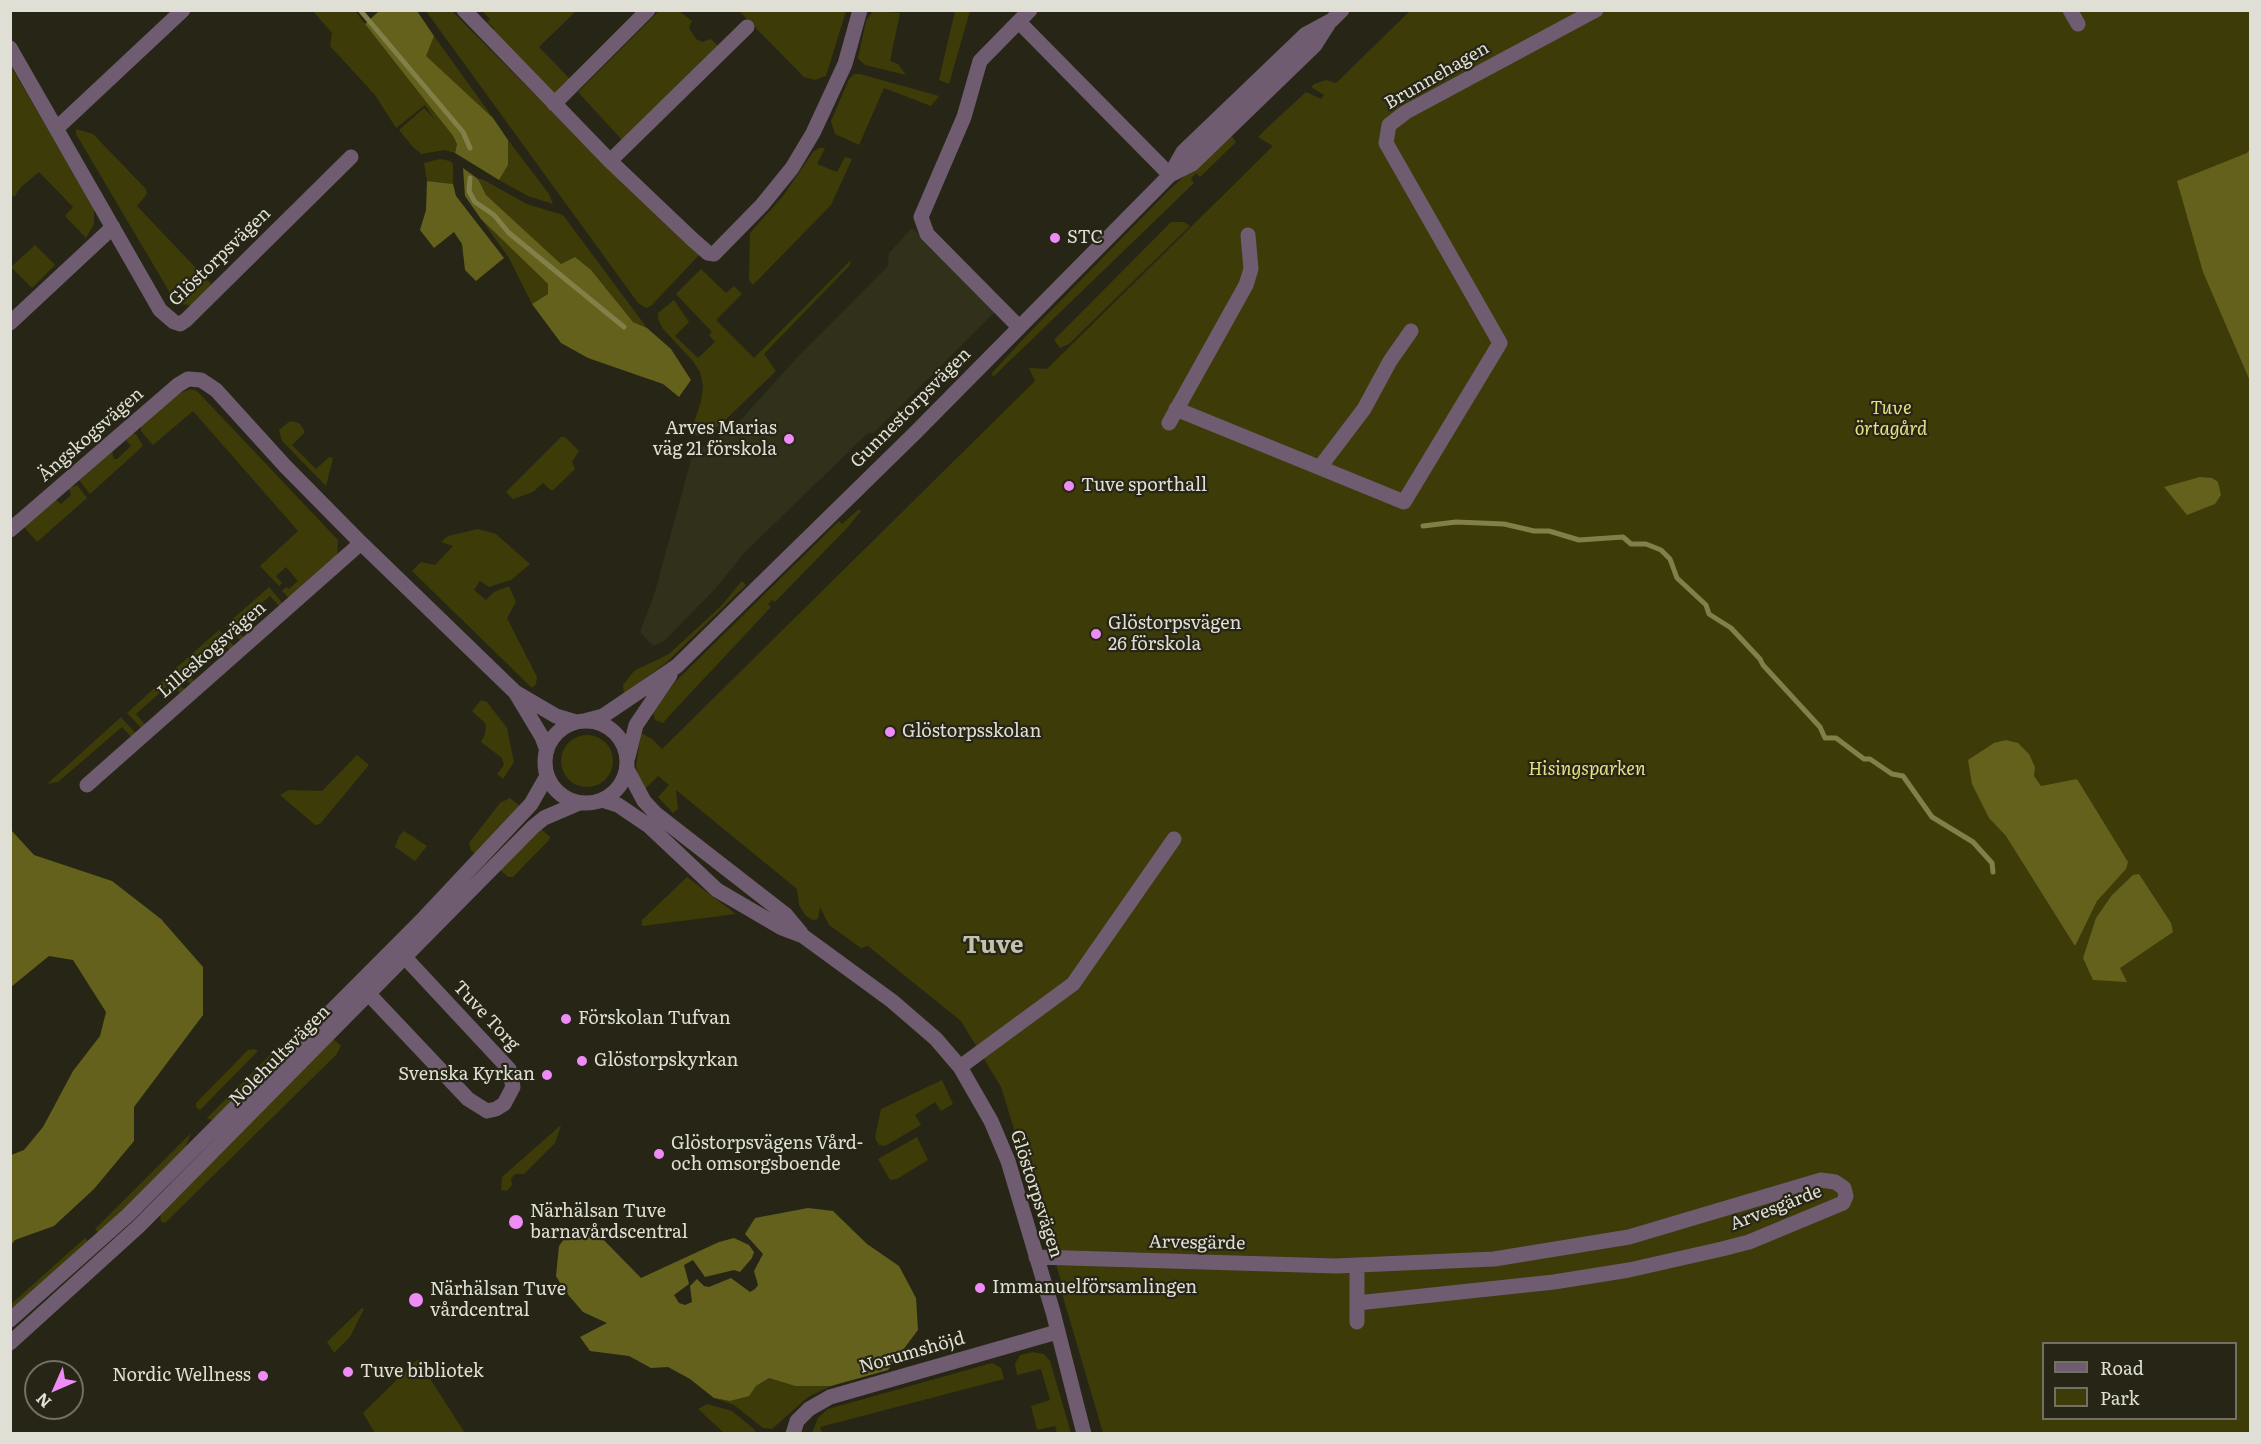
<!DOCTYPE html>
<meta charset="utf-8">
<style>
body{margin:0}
#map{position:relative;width:2261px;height:1444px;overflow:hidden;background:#272616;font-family:Literata,serif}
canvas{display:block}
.frame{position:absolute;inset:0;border:12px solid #dfdfd5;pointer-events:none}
.legend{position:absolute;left:2042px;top:1342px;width:195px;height:78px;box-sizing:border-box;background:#272616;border:2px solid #717062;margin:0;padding:8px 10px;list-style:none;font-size:18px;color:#dfdfd5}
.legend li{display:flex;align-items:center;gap:12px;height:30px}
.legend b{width:30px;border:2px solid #717062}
.north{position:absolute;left:24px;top:1360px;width:60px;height:60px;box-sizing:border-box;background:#272616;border:2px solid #717062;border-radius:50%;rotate:225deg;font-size:16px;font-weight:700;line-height:24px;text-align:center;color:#dfdfd5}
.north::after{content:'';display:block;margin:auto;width:21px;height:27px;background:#ef8bf6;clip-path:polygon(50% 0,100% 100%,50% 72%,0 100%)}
</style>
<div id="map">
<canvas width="2261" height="1444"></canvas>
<div class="frame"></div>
<ul class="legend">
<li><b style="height:8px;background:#6f5c70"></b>Road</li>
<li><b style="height:16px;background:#3d3b08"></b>Park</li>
</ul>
<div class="north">N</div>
</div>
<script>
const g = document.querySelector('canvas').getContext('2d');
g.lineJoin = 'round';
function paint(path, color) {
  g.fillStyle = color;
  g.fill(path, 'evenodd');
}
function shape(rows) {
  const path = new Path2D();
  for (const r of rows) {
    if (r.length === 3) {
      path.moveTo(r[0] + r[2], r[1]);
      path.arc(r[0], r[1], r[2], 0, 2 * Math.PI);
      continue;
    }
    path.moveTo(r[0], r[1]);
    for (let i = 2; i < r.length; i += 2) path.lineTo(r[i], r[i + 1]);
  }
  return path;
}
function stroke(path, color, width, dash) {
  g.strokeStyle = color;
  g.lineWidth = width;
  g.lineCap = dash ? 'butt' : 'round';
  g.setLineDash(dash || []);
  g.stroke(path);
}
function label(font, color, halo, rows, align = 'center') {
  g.font = font + ' Literata,serif';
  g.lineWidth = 4.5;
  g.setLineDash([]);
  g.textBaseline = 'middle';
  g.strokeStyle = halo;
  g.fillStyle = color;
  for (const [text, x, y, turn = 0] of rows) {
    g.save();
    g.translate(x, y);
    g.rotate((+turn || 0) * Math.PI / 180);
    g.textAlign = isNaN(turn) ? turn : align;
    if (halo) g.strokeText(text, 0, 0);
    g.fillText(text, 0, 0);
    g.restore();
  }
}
paint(shape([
 [912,228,997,310,874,433,868,433,745,552,716,588,664,641,653,646,640,632,655,592,694,449,709,445,738,423,792,363,888,266,889,253]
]), '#31301a');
paint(shape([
 [313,11,355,11,453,136,457,144,455,153,445,150,421,154,413,147,399,130,424,108,435,120,425,105,396,128,375,95,330,46,332,33],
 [426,11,452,11,574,134,700,254,651,306,646,308,638,303],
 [482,11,576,11,539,47,570,79,554,99,489,33,494,28,487,22,490,19],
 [659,11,679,11,692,21,689,28,696,39,702,42,711,39,720,48,623,141,578,92],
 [739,11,846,11,826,76,815,80,804,77],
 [873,11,900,13,890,61,898,64,906,75,865,65,858,58,866,21],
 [955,11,970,11,949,84,939,80],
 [1410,11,2250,11,2250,1433,1103,1433,1061,1290,1062,1284,1001,1087,961,1021,868,946,861,948,829,925,820,907,818,919,813,920,806,916,799,905,797,889,676,790,678,809,673,813,658,797,669,785,658,776,644,790,640,784,636,766,641,733,652,739,662,749,1035,381,1029,368,1047,369,1273,146,1258,137,1268,127,1306,92,1321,99,1324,95,1311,87,1314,84,1326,80,1336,83],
 [2044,1344,2236,1344,2236,1418,2044,1418],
 [434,36,493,118,425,56],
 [10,65,94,208,94,224,86,238,65,216,73,207,39,172,21,187,14,197,11,194],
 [854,74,860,74,939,96,931,106,884,88,859,145,835,134,831,121,849,79],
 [76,129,93,134,146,189,147,194,137,206,213,286,192,306,176,303,76,134],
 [1230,134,1236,142,1200,177,1196,173,1191,179,1194,183,993,377,992,373,1025,337,1168,191],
 [508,140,549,194,553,204,528,196,499,180,508,165],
 [819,148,825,148,817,164,837,172,845,157,852,159,831,205,753,285,749,280,750,233,783,196,813,152],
 [440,159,450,161,453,164,453,184,427,181,424,163],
 [478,179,482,179,527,204,563,215,647,328,633,322,575,257,561,264,486,195],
 [481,219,548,284,548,294,532,304,509,258],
 [1171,222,1184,222,1190,226,1069,344,1060,348,1054,340],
 [35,245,55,265,32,288,11,267],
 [851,260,850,265,764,354,776,371,720,425,708,433,696,436,693,425,701,402,703,386,700,372,693,361,663,329,658,319,658,313,674,300,689,322,675,336,698,358,715,342,709,335,712,332,676,294,701,269,726,293,734,286,742,294,716,320,754,358],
 [191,389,197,391,338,540,337,559,289,598,282,591,286,587,289,589,298,581,286,567,276,576,282,583,279,586,260,566,298,531,193,411,153,445,141,431,141,426,177,394],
 [290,421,299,423,304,430,304,433,292,445,316,469,329,457,333,458,326,486,282,441,279,430],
 [132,434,136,434,143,446,90,494,79,480,112,451,114,459,117,459,131,446,126,440],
 [561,437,565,437,579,451,572,462,575,469,552,491,543,483,533,492,513,499,506,492],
 [77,485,87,498,37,542,24,527,56,500,61,504,71,495,69,488],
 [859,509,861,511,847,528,775,602,772,600,768,604,771,607,669,716,663,723,655,720,653,712,675,682,839,521,842,524],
 [478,529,496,534,530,564,511,580,489,587,480,581,474,590,486,600,494,592,509,586,516,602,507,618,537,677,536,684,532,688,412,571,421,562,435,565,453,546,441,542,448,536],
 [742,581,746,585,667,662,624,694,623,685,634,671,669,654,721,606],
 [269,587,284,605,281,608,270,596,235,627,245,639,242,642,226,625],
 [219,630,236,648,232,652,220,640,185,670,196,683,192,686,176,668],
 [170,674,186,691,182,695,171,683,136,714,147,727,143,730,127,713],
 [481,700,487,702,507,728,514,762,503,779,497,774,504,765,502,758,481,742,485,734,486,724,472,711],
 [121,717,137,735,133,739,122,727,58,782,47,784],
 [587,761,26],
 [357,755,369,765,320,824,315,825,280,795,289,790,322,791],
 [510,798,521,807,476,855,471,850,469,843,500,803],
 [540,828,550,837,549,840,513,877,508,877,499,869],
 [404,831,427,846,415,861,395,847,399,836],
 [687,877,736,914,642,926,642,920],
 [332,1038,341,1046,336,1055,165,1223,161,1222,160,1213],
 [254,1049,258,1051,200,1110,196,1107,196,1103,248,1050],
 [273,1052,278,1057,214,1120,208,1119,207,1118],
 [942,1080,953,1104,941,1111,935,1102,915,1115,921,1125,885,1146,879,1145,875,1138,881,1109],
 [561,1125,555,1143,524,1174,515,1174,511,1179,512,1185,507,1191,501,1190,502,1177],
 [191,1133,185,1149,100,1234,95,1229],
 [917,1137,928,1160,897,1179,890,1180,878,1159],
 [85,1238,90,1243,11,1311,10,1305],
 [362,1308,364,1309,350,1337,334,1353,327,1342],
 [1033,1352,1044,1354,1050,1361,1071,1433,1057,1433,1055,1426,1037,1430,1031,1406,1050,1400,1041,1369,1017,1375,1015,1364,1020,1355],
 [418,1359,434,1385,465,1433,375,1433,363,1413],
 [992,1363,1001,1368,1004,1379,820,1427,822,1433,812,1433,818,1418,828,1409],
 [769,1378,795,1386,831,1386,808,1397,772,1429,763,1428,734,1405,714,1398,730,1401],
 [707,1404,732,1411,754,1429,756,1433,724,1433,698,1409]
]), '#3d3b08');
paint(shape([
 [379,11,417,11,434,36,426,56,493,118,508,140,508,165,499,180,455,153,457,144,453,136,365,24],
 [2250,149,2250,381,2203,272,2177,181,2247,153],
 [463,168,478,179,486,195,561,264,575,257,591,270,633,322,647,328,671,349,691,380,679,397,663,384,588,358,561,343,532,304,548,294,548,284,481,219,465,196],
 [427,181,453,184,456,196,504,258,476,281,465,270,462,244,454,232,434,248,420,230,426,210],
 [2200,477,2212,478,2218,482,2221,495,2215,504,2187,515,2164,487],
 [2006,740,2018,743,2029,754,2035,767,2034,776,2041,786,2077,779,2128,862,2126,869,2097,901,2075,946,2006,836,1989,818,1972,784,1968,760,1994,743],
 [11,830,34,855,112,881,161,919,203,967,203,1015,134,1107,134,1141,94,1189,54,1226,15,1240,11,1245,11,1155,24,1150,43,1127,73,1071,100,1036,106,1012,73,960,49,956,11,987],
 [2139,874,2171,923,2173,932,2120,968,2127,982,2093,980,2083,958,2096,918,2112,895,2133,875],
 [808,1208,833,1211,867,1244,899,1266,916,1298,918,1330,888,1370,831,1386,795,1386,769,1378,756,1386,749,1396,730,1401,714,1398,690,1379,668,1367,651,1368,629,1356,590,1351,580,1337,607,1323,583,1312,564,1290,556,1276,559,1246,570,1231,590,1226,641,1278,719,1242,734,1238,749,1245,754,1252,752,1258,740,1272,734,1270,705,1277,693,1260,684,1265,689,1284,674,1295,679,1303,685,1305,692,1302,690,1286,697,1279,704,1286,709,1287,731,1278,750,1292,755,1289,758,1285,754,1271,763,1254,745,1234,755,1218]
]), '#64611c');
stroke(shape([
 [360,10,463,132,470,148],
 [470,178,469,191,475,202,494,215,509,233,624,327],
 [1423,526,1456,522,1504,524,1534,531,1549,531,1579,540,1623,537,1631,544,1646,544,1661,550,1670,559,1677,578,1706,605,1709,614,1731,628,1760,659,1763,665,1820,727,1825,738,1836,738,1864,759,1870,759,1892,774,1903,776,1932,817,1973,842,1992,863,1993,872]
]), '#828049', 5);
stroke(shape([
 [464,10,610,161,692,239,708,253,714,254,762,205,792,168,813,133,845,64,860,10],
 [2070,10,2078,24],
 [1019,22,1170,175],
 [10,48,160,310,174,322,180,324,186,320,351,157],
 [554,104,648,10],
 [57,128,183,10],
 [610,161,747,27],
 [1170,175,1192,164,1315,45,1329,23],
 [10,323,113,227],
 [1019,327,927,234,921,217,964,117,980,61,1030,10],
 [1176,409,1404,502,1500,343,1386,143,1389,125,1406,112,1596,10],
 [1169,423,1246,285,1251,269,1248,235],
 [1320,467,1364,409,1390,361,1411,331],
 [10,530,178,385,188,379,201,380,216,390,285,466,361,543,515,692,542,737,547,750],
 [515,692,556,716,576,722],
 [586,762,41],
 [584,721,603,716,677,666,915,433,1170,175,1183,152,1306,34,1332,20,1342,10],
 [628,757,636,725,670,675],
 [627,769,644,801,656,814,786,915,801,933],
 [87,785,361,543],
 [602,800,618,805,649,826,717,890,782,928,803,936,892,1001,936,1039,960,1067,991,1121,1008,1161,1053,1312,1084,1434],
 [363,988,468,1099,487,1111,496,1109,504,1104,513,1087,509,1069,399,951],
 [960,1067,1073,984,1174,839],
 [1036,1257,1336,1266,1494,1259,1629,1237,1821,1180,1835,1182,1844,1188,1846,1196,1843,1203,1749,1242,1722,1249,1629,1270,1554,1282,1357,1303],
 [10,1320,128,1215,424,918,531,804,547,776],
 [1357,1322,1357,1265],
 [10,1343,139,1226,533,827,544,818,579,803],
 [793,1434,797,1421,809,1409,830,1397,1057,1332]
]), '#6f5c70', 15);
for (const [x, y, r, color] of [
 [1055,238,6,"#ef8bf6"],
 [789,439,6,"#ef8bf6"],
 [1069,486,6,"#ef8bf6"],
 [1096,634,6,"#ef8bf6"],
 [890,732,6,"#ef8bf6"],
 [566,1019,6,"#ef8bf6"],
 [582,1061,6,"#ef8bf6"],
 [547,1075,6,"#ef8bf6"],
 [659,1154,6,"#ef8bf6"],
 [516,1222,8,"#ef8bf6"],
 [980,1288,6,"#ef8bf6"],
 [416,1300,8,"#ef8bf6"],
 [348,1372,6,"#ef8bf6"],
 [263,1376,6,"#ef8bf6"]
]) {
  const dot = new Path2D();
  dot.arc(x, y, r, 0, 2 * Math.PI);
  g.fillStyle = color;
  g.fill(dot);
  stroke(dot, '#272616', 2);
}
label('18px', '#dfdfd5', '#272616', [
 ["Brunnehagen",1437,76,-30],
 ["Glöstorpsvägen",220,257,-44],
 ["Gunnestorpsvägen",911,408,-45],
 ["Ängskogsvägen",91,435,-41],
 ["Lilleskogsvägen",212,650,-41],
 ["Tuve Torg",486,1016,47],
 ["Nolehultsvägen",280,1056,-45],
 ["Glöstorpsvägen",1036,1194,72],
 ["Arvesgärde",1776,1208,-21],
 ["Arvesgärde",1197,1243,1],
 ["Norumshöjd",912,1353,-16]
]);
label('18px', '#dfdfd5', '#272616', [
 ["STC",1067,238],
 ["Arves Marias",777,429,"right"],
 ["väg 21 förskola",777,450,"right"],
 ["Tuve sporthall",1081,486],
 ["Glöstorpsvägen",1108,624],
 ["26 förskola",1108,645],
 ["Glöstorpsskolan",902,732],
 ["Förskolan Tufvan",578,1019],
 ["Glöstorpskyrkan",594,1061],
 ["Svenska Kyrkan",535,1075,"right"],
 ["Glöstorpsvägens Vård-",671,1144],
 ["och omsorgsboende",671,1165],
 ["Närhälsan Tuve",530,1212],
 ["barnavårdscentral",530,1233],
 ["Immanuelförsamlingen",992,1288],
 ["Närhälsan Tuve",430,1290],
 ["vårdcentral",430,1311],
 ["Tuve bibliotek",360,1372],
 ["Nordic Wellness",251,1376,"right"]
], 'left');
label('italic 18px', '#e6e281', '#272616', [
 ["Tuve",1891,409],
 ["örtagård",1891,430],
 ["Hisingsparken",1587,770]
]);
label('bold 24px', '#c1c1ad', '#272616', [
 ["Tuve",993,946]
]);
</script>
